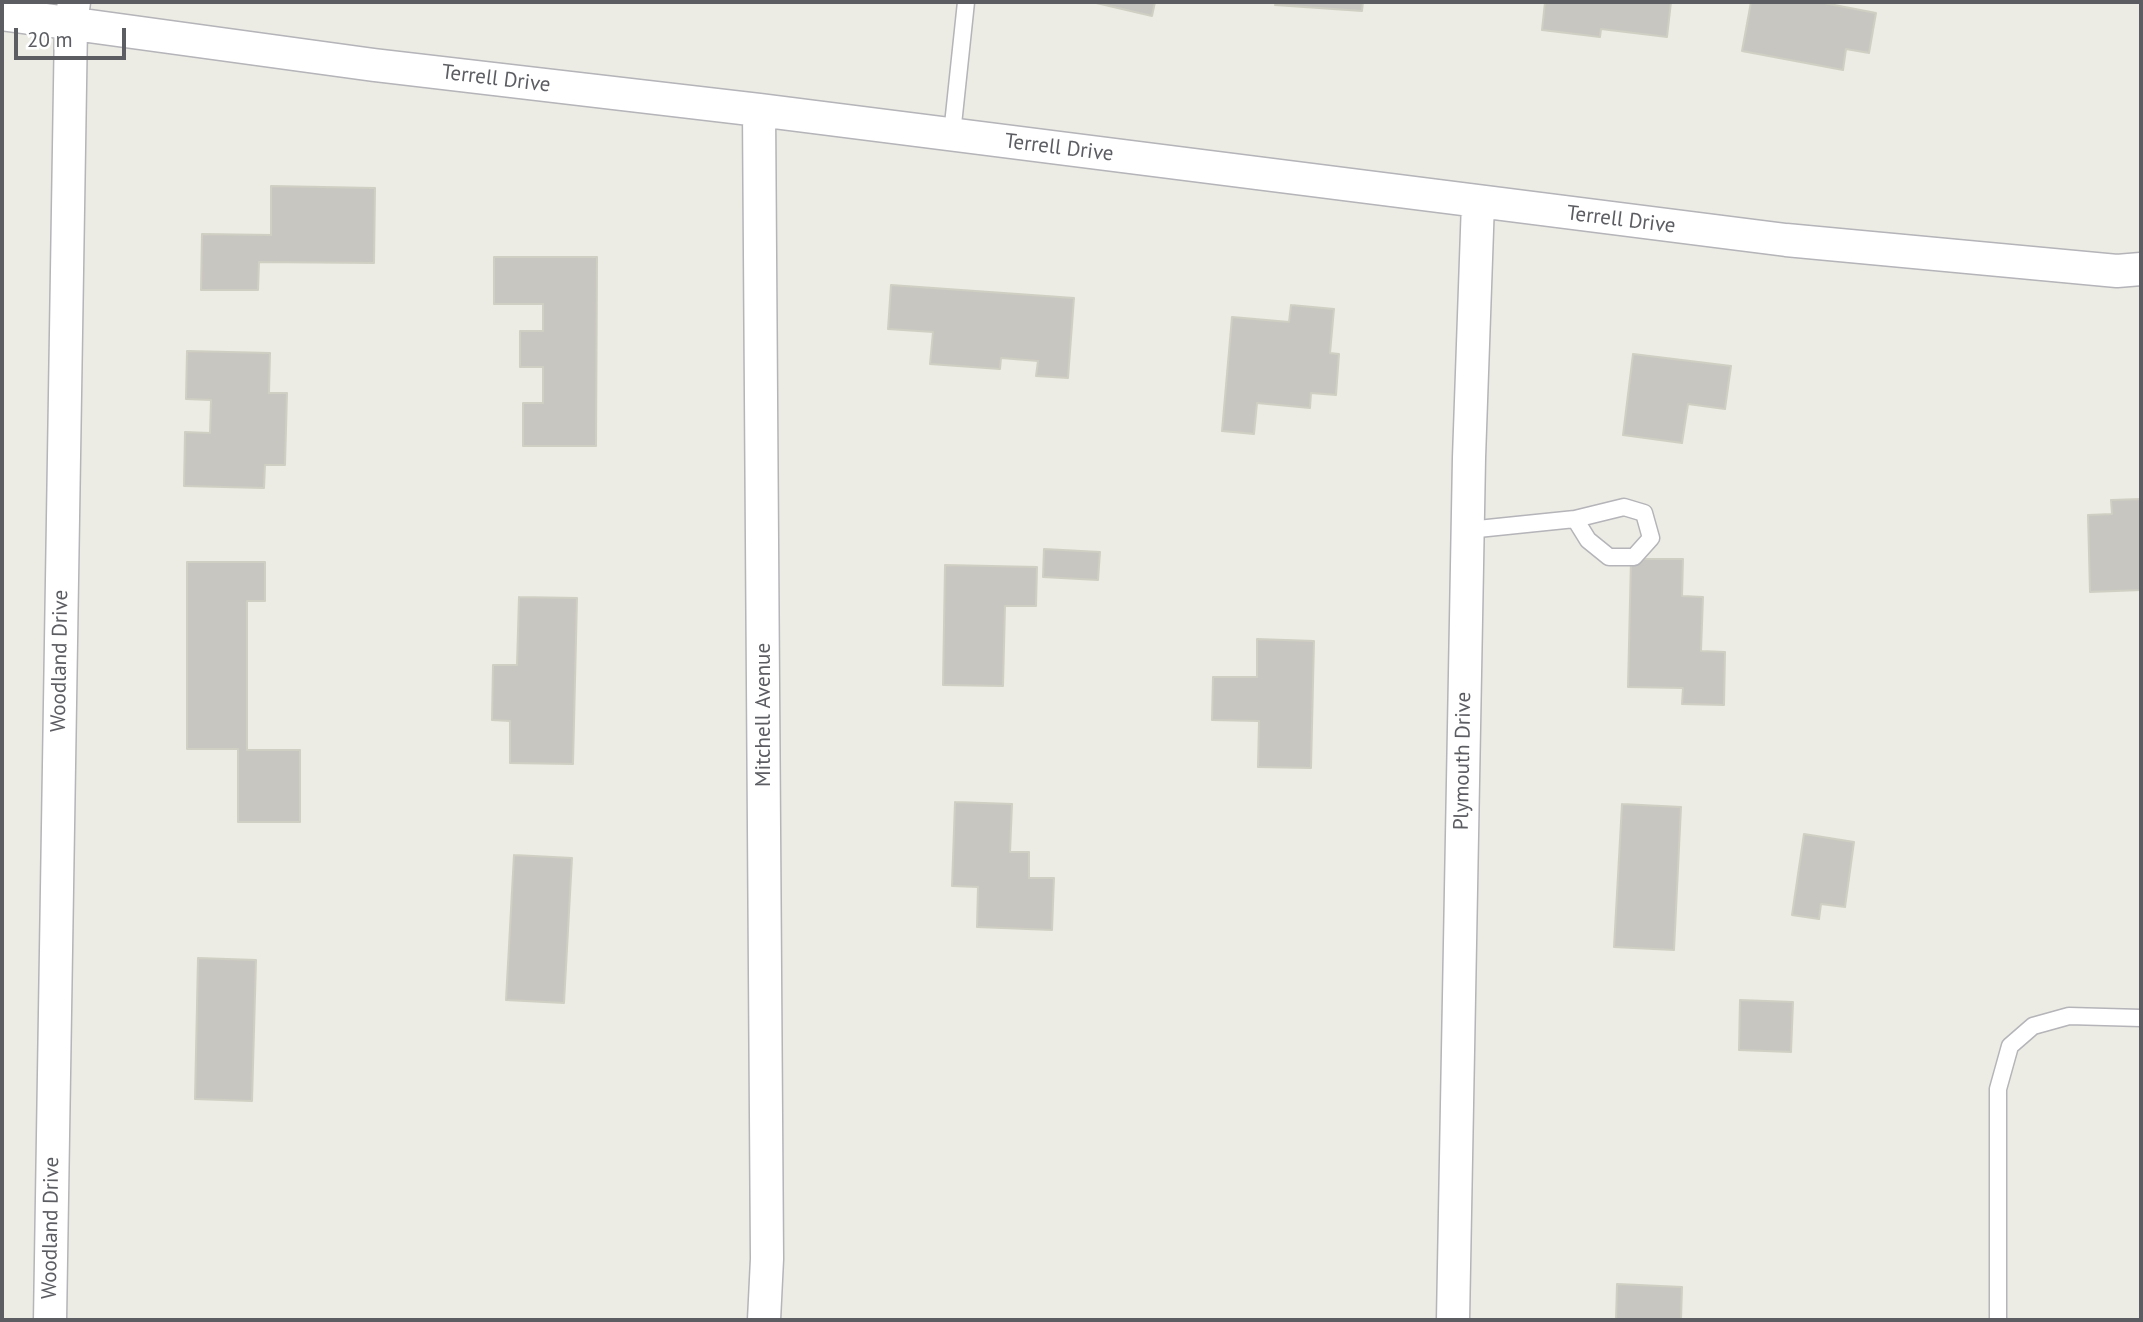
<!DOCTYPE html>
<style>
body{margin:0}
#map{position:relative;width:2143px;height:1322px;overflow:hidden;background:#ecece4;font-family:"PT Sans",sans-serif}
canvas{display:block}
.frame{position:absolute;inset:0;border:4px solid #5c5d62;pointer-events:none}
.scale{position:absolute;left:14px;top:28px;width:112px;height:32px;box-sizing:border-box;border:4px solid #5c5d62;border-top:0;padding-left:9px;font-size:21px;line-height:24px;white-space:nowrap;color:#5c5d62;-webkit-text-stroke:5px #fff;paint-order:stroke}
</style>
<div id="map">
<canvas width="2143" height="1322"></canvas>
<div class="frame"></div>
<div class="scale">20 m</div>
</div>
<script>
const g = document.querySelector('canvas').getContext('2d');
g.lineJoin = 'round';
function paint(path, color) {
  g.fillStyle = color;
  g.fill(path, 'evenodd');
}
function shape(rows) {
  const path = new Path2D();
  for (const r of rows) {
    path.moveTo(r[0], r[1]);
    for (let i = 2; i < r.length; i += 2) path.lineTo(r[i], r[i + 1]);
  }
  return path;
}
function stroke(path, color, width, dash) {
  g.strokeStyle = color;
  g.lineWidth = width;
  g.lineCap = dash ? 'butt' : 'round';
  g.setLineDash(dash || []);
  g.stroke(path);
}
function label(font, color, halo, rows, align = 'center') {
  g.font = font + ' "PT Sans",sans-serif';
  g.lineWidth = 5;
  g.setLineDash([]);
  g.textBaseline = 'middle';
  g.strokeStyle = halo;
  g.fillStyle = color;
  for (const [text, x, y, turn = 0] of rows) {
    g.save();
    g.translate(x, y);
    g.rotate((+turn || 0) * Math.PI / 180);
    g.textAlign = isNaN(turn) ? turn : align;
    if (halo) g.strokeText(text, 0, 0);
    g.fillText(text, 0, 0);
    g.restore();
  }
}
const building = shape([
 [1092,2,1155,2,1152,16,1092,2],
 [1276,2,1363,2,1362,11,1275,5,1276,2],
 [1545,2,1671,2,1667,37,1601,29,1600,37,1542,30,1545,2],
 [1751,2,1819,2,1876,13,1869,53,1846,49,1843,70,1742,51,1751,2],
 [271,186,375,188,374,263,259,262,258,290,201,290,202,234,271,235,271,186],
 [494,257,597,257,596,446,523,446,523,403,543,403,543,367,520,367,520,331,543,331,543,304,494,304,494,257],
 [891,285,1074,298,1068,378,1036,376,1038,361,1001,358,1000,369,930,364,933,332,888,329,891,285],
 [1291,305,1334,309,1330,353,1339,354,1336,395,1311,393,1310,408,1257,403,1254,434,1222,431,1232,317,1289,322,1291,305],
 [187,351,270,353,269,393,287,393,285,465,265,465,264,488,184,486,185,432,210,433,211,400,186,399,187,351],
 [1633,354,1731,366,1725,409,1688,404,1682,443,1623,435,1633,354],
 [2141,499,2141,590,2090,592,2088,515,2112,514,2111,500,2141,499],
 [1044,549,1100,552,1098,580,1043,577,1044,549],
 [1631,559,1683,559,1682,596,1703,597,1701,651,1725,652,1724,705,1682,704,1683,688,1628,687,1631,559],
 [187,562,265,562,265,601,247,601,247,750,300,750,300,822,238,822,238,749,187,749,187,562],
 [945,565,1037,567,1036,606,1005,606,1003,686,943,685,945,565],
 [519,597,577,598,573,764,510,763,510,721,492,720,493,665,517,665,519,597],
 [1257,639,1314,641,1311,768,1258,767,1259,721,1212,720,1213,677,1257,677,1257,639],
 [955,802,1012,804,1010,852,1029,852,1029,878,1054,878,1052,930,977,927,978,887,952,886,955,802],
 [1622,804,1681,807,1674,950,1614,947,1622,804],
 [1804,834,1854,842,1845,907,1821,904,1819,919,1792,915,1804,834],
 [514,855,572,858,564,1003,506,1000,514,855],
 [198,958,256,960,252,1101,195,1099,198,958],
 [1740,1000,1793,1002,1791,1052,1739,1050,1740,1000],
 [1617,1284,1682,1287,1681,1320,1616,1320,1617,1284]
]);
paint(building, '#c8c6c0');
stroke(building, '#d0cfc3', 2);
const service = shape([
 [952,134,966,2],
 [1468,530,1575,519,1624,507,1644,513,1651,538,1634,557,1609,557,1588,540,1575,519],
 [1998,1320,1998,1089,2010,1046,2033,1026,2069,1016,2141,1018]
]);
const minor = shape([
 [2,14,374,65,759,110,1786,240,2117,271,2141,269],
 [759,110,767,1259,764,1320],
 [50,1320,71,24,74,2],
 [1453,1320,1469,458,1478,202]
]);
stroke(service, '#b4b4b9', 19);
stroke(minor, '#b4b4b9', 35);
stroke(service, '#fff', 16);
stroke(minor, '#fff', 32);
label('21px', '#5c5d62', '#fff', [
 ["Terrell Drive",496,79,7],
 ["Terrell Drive",1059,148,7],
 ["Terrell Drive",1621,220,7],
 ["Woodland Drive",60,661,-89],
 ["Mitchell Avenue",764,715,-90],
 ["Plymouth Drive",1463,761,-89],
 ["Woodland Drive",51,1228,-89]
]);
</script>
